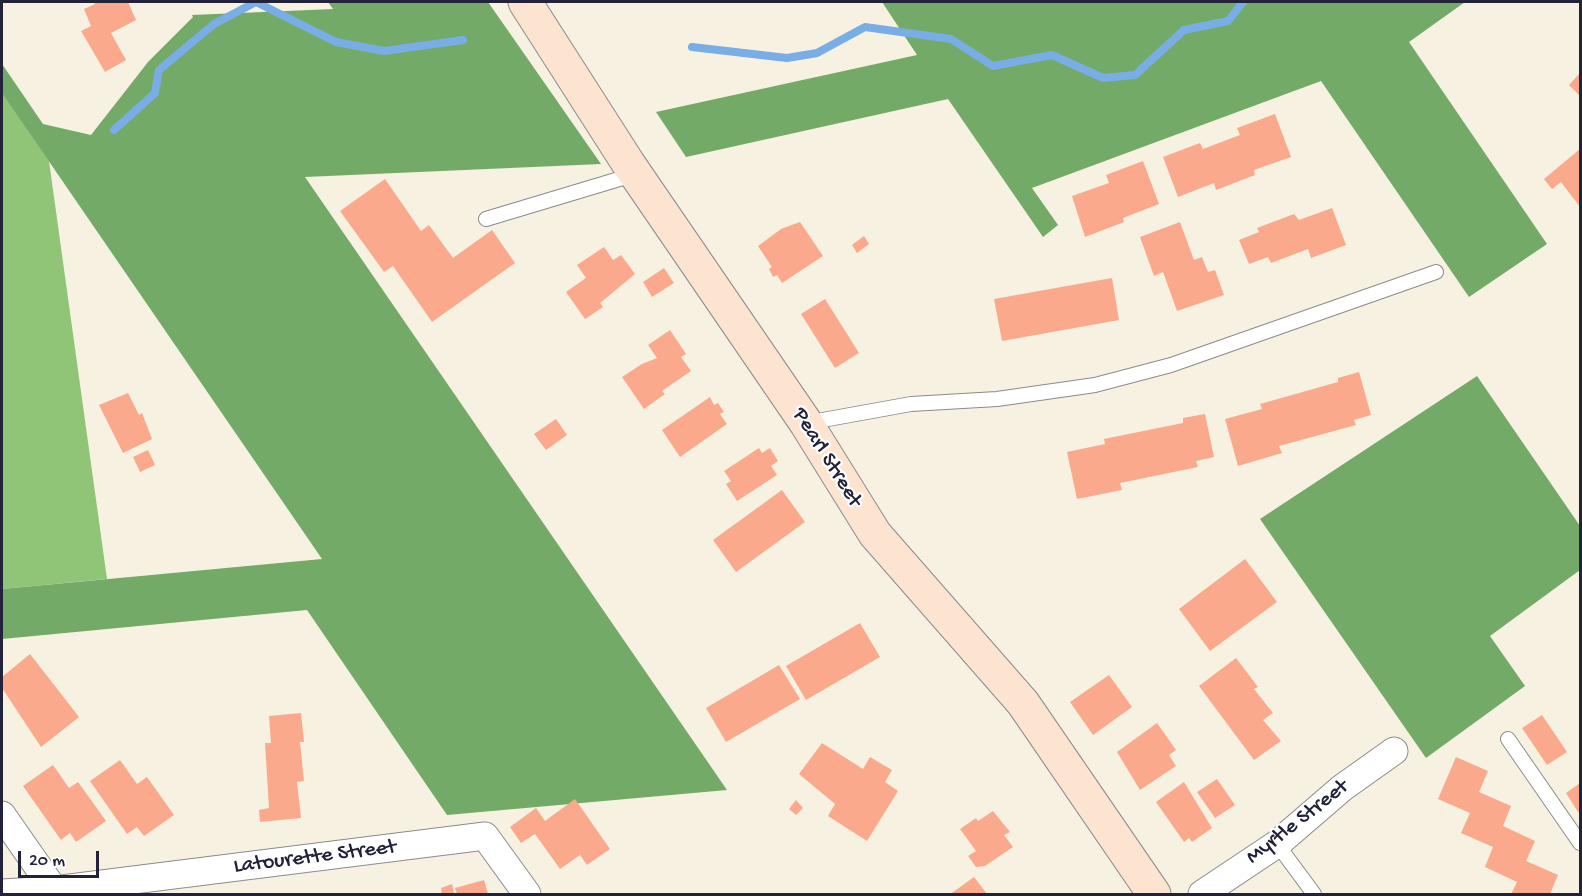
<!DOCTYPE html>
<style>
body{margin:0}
#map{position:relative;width:1582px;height:896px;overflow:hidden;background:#f6f1e0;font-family:"Gochi Hand",sans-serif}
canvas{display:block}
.frame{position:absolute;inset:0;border:3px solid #22223b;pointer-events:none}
.scale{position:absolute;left:18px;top:851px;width:81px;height:27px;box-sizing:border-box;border:3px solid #22223b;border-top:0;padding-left:8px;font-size:18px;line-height:21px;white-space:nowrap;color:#22223b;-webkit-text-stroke:4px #fff;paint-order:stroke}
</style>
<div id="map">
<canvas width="1582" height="896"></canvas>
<div class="frame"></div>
<div class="scale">20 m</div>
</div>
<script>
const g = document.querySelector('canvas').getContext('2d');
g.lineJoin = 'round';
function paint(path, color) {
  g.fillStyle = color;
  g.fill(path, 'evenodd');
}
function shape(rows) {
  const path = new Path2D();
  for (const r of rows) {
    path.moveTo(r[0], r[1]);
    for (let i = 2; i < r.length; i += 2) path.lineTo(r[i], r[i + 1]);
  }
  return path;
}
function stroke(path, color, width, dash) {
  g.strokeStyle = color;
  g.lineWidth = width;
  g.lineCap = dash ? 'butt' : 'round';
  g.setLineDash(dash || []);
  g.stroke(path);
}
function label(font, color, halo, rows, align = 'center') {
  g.font = font + ' "Gochi Hand",sans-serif';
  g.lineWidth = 4.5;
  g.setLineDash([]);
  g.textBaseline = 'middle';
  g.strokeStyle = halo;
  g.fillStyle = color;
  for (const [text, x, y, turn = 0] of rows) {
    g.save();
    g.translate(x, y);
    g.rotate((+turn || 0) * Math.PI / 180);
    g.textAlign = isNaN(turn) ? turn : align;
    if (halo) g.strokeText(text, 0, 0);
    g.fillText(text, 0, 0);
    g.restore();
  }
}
paint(shape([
 [2,92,49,161,107,579,2,589]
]), '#90c577');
paint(shape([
 [328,2,488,2,601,164,305,177,727,790,447,815,307,610,2,639,2,589,322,559,2,93,2,64,43,124,91,135,148,62,193,17,192,15,333,9],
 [882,2,1465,2,1409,42,1547,244,1469,297,1321,81,1032,188,1058,225,1043,237,948,99,686,157,656,112,917,55],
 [1477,376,1580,526,1580,570,1490,636,1525,686,1426,758,1260,519]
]), '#74aa68');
stroke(shape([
 [692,47,787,58,817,53,865,27,951,39,993,66,1052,55,1103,78,1135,75,1184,30,1228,21,1243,2],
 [114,130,155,93,159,70,214,24,256,2,336,42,384,51,463,40]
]), '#78ade6', 8);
paint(shape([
 [94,2,128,2,136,20,111,33,126,60,105,72,81,31,91,26,84,9,95,4],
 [1579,74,1580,75,1580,96,1569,85],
 [1275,114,1291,157,1254,170,1255,175,1216,190,1214,183,1178,197,1163,157,1200,143,1203,149,1240,135,1237,128],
 [1580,149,1580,207,1561,182,1552,189,1544,179],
 [1143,161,1159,204,1123,218,1124,222,1085,237,1072,196,1109,183,1106,175],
 [385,179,421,231,429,225,453,258,492,230,515,263,432,322,393,266,384,272,340,211],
 [1332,208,1346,245,1311,258,1308,249,1271,263,1268,257,1249,264,1239,240,1259,232,1257,228,1294,214,1299,220],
 [800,222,823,256,782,283,777,275,773,277,769,269,772,267,758,246,781,229],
 [1180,222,1194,260,1202,257,1208,272,1215,270,1224,295,1177,311,1163,272,1154,276,1140,237],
 [864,236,869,244,857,253,852,245],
 [604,247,613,260,621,255,635,274,600,303,603,307,585,319,566,292,586,278,577,265],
 [664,268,674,283,652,297,643,282],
 [1112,278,1119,320,1002,341,994,299],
 [825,299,859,353,835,368,801,314],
 [670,330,686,354,681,357,691,371,662,391,665,394,644,409,622,377,642,364,657,358,648,345],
 [1359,372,1371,415,1354,420,1356,425,1279,446,1282,453,1238,466,1225,419,1262,409,1260,404,1338,382,1338,378],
 [128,393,139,415,142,413,152,439,123,453,99,405],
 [710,397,714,405,718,403,724,412,720,414,727,424,680,457,662,430],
 [1205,414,1214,457,1196,461,1198,467,1120,483,1122,490,1077,499,1067,452,1105,444,1104,439,1183,423,1183,418],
 [556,419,567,435,546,450,534,434],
 [759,448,762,453,770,448,778,461,771,466,777,475,737,501,726,484,731,481,724,471],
 [148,450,155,465,140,472,133,457],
 [782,490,805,522,736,572,713,540],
 [1245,559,1277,602,1210,651,1179,609],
 [860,623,880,657,806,700,786,666],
 [30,654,79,717,41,747,2,688,2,677],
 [1236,658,1258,687,1254,689,1273,713,1263,720,1281,741,1254,760,1199,686],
 [779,665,800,699,726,742,706,708],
 [1109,675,1132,707,1093,735,1070,702],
 [301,713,304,742,300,742,304,781,297,782,301,818,260,822,259,810,269,808,265,743,271,743,269,716],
 [1542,715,1567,752,1547,765,1522,728],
 [1157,723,1176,750,1169,755,1176,766,1140,790,1117,752],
 [822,743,863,769,870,757,892,770,885,782,898,791,867,841,828,816,835,804,799,774],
 [1456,757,1488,771,1479,792,1511,806,1503,826,1535,841,1526,861,1558,875,1550,894,1511,894,1517,882,1485,867,1493,847,1461,833,1470,813,1438,799],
 [120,760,137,784,147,777,174,815,144,836,137,827,127,834,90,781],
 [53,765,69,788,78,782,106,821,76,842,70,833,61,840,23,786],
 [1217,779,1235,805,1215,818,1197,792],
 [1184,782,1212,828,1192,842,1189,838,1184,842,1156,802],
 [1580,783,1580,815,1566,793],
 [575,799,610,849,587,865,580,855,560,869,535,834,521,843,510,827,536,808,545,821],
 [796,800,803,808,796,815,789,809],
 [993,811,1010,832,1004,835,1013,847,985,866,976,867,968,856,976,851,960,829,976,818,978,821],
 [974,877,987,894,953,894,952,893],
 [484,880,488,894,457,894,455,888],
 [452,884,454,894,442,894,441,888]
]), '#faa98c');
const lane = shape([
 [486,219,636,174],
 [806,423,911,404,997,399,1095,385,1171,365,1436,272],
 [1508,739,1580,843],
 [1277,844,1314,894]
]);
const street = shape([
 [2,815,57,894],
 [2,893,54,890,485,836,527,894],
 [1202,894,1277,844,1342,788,1394,751]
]);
const secondary = shape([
 [525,2,628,163,806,423,875,534,1023,703,1154,894]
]);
stroke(lane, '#8c8a8e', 16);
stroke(street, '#8c8a8e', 29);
stroke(secondary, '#8c8a8e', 35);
stroke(lane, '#fff', 14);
stroke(street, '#fff', 27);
stroke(secondary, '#fde4d0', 33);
label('22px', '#22223b', '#fff', [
 ["Pearl Street",826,458,58],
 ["Myrtle Street",1298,823,-38],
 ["Latourette Street",315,858,-7]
]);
</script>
